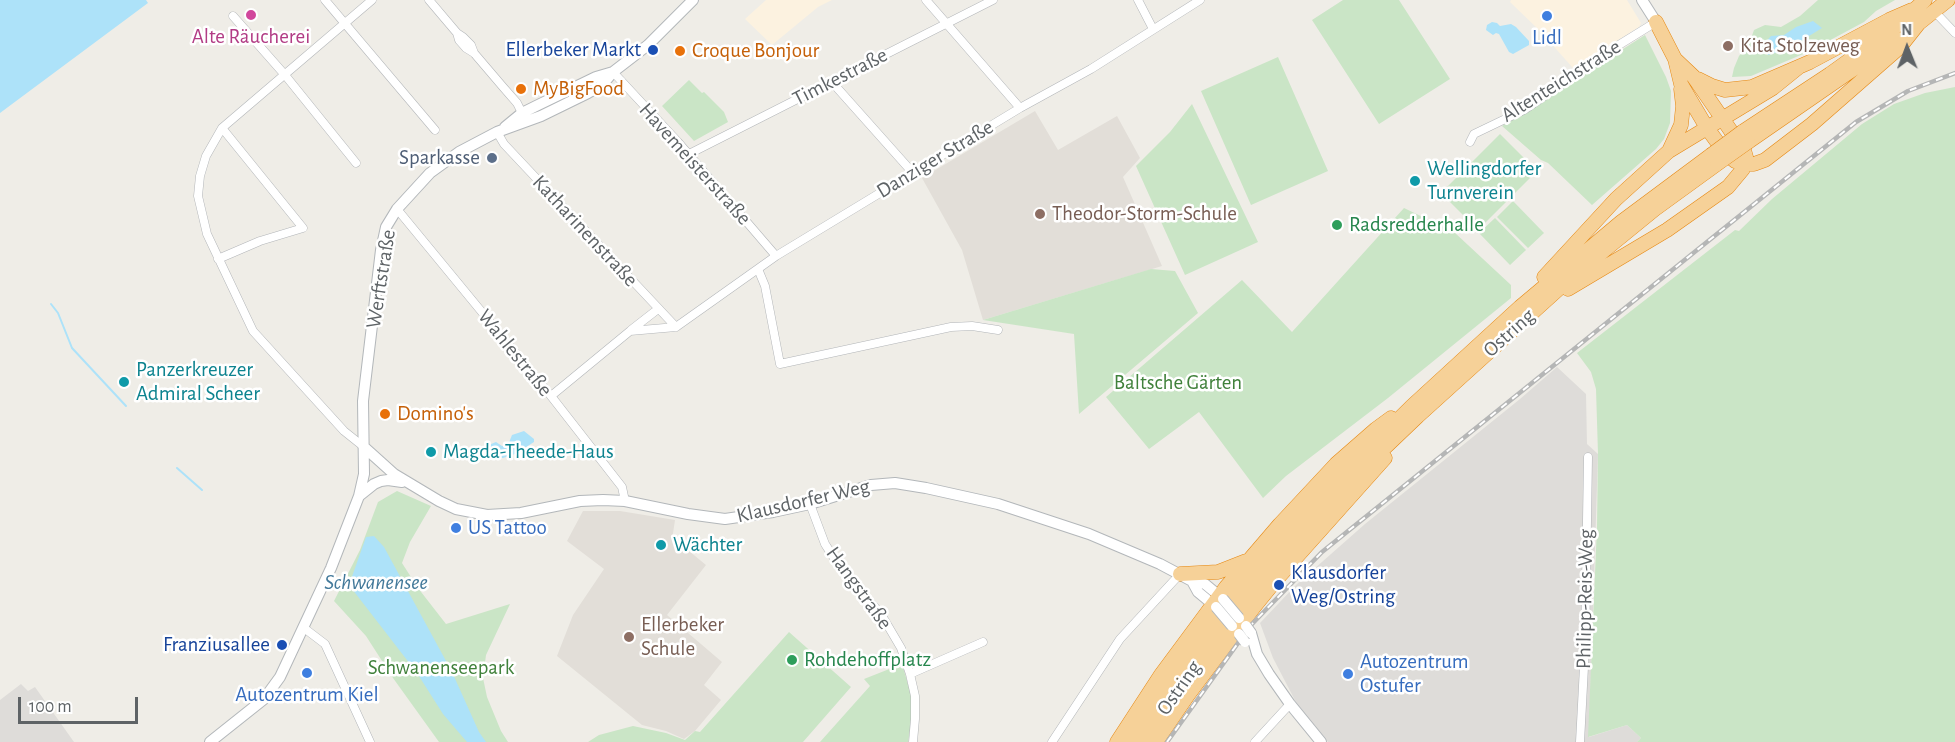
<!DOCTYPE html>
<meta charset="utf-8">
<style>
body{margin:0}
#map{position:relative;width:1955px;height:742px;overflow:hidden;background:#efede7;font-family:"Alegreya Sans",sans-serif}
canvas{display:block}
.north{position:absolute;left:1877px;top:18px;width:60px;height:60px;-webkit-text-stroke:4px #fff;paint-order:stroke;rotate:359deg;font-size:16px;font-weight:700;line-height:24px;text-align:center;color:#5e6366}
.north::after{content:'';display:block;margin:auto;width:21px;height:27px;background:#5e6366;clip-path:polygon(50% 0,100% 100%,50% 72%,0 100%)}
.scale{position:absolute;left:18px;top:697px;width:120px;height:27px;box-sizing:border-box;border:3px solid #5e6366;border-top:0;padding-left:8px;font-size:18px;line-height:21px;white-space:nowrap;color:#5e6366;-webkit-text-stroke:4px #fff;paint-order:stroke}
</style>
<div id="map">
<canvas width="1955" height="742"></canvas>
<div class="north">N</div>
<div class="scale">100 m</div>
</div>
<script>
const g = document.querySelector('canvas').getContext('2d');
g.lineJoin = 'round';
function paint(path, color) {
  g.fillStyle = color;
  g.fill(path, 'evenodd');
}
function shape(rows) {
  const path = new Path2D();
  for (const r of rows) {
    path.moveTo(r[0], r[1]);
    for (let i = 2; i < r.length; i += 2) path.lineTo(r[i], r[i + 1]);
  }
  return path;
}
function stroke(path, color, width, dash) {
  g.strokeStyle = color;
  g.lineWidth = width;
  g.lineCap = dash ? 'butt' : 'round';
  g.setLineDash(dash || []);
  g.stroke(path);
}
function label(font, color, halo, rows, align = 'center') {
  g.font = font + ' "Alegreya Sans",sans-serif';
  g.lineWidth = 5;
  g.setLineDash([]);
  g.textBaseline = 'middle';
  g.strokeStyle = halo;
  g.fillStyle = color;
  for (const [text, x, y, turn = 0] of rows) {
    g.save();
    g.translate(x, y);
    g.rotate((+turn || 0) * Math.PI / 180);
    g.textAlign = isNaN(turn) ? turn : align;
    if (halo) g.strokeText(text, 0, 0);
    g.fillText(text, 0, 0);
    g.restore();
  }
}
paint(shape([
 [766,0,832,0,818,7,772,45,745,19],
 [1511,0,1627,0,1641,23,1639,27,1573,68,1539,30,1510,2]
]), '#fcf2e0');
paint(shape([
 [1557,367,1586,394,1587,444,1598,454,1589,737,1627,725,1641,738,1637,742,1328,742,1299,708,1273,658,1260,623,1297,584,1365,524,1520,399],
 [21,684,28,691,35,687,74,742,0,742,0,700]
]), '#dedcd9');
paint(shape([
 [1035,111,1058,150,1117,116,1140,158,1123,177,1162,266,983,320,962,250,922,178],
 [583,511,620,511,675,520,672,540,689,551,706,565,667,615,722,662,704,685,721,700,695,731,684,739,666,731,642,725,557,656,573,615,604,569,567,541]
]), '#e2ded8');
paint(shape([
 [1343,0,1399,0,1450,79,1379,124,1312,20],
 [1818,0,1895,0,1876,11,1864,22,1808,52,1751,76,1732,77,1734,68,1739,56,1749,44,1754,30,1765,25,1781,27,1800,16],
 [1645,35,1666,77,1671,91,1670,123,1664,139,1656,149,1592,205,1548,163,1541,160,1502,126],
 [1278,57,1328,171,1251,205,1201,91],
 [689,80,702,93,704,92,724,112,728,122,694,141,662,106],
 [1955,87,1955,742,1637,742,1641,738,1627,725,1588,737,1597,527,1598,454,1596,389,1591,372,1577,353,1735,230,1739,231,1772,199,1862,124,1894,104,1925,93],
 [1192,104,1258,242,1185,275,1136,166,1170,132],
 [1500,134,1537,171,1478,230,1441,193],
 [1513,201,1544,233,1528,248,1497,217],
 [1404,208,1454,232,1511,285,1511,298,1388,398,1286,476,1263,498,1199,412,1149,449,1106,397,1242,280,1292,332],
 [1495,218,1526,250,1510,265,1479,233],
 [1151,269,1175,271,1198,313,1079,414,1074,334,983,320],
 [397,491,431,506,410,542,402,563,418,588,446,624,510,604,486,655,483,678,487,697,501,731,508,742,439,742,393,678,366,636,334,601,360,550,378,502],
 [789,632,851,687,803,742,588,742,599,735,633,726,666,733,685,740,695,731,700,732],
 [902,664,911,694,911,725,908,742,820,742,870,686,864,679]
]), '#cae5c6');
paint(shape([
 [0,0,146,0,148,3,0,113],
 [1813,21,1822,28,1788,49,1768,55,1763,45,1771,36,1784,35,1796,27],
 [1492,22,1497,23,1500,26,1511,24,1516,27,1529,41,1529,45,1513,54,1509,52,1499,34,1496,33,1493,35,1486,30,1487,25],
 [524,431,534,439,534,442,515,454,503,458,498,458,490,450,491,444,496,442,502,446,508,445,512,435],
 [374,536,384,547,452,672,479,732,486,742,467,742,443,714,417,673,349,585,366,537]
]), '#ade2f9');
stroke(shape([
 [51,304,58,313,72,348,126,406],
 [177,468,202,490]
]), '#ade2f9', 2);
const street = shape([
 [325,0,435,130],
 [429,0,457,33,463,37,471,45,474,53],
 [926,0,1020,108],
 [1138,0,1153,29],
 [1934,11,1955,33],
 [233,16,285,75,356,163],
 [457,33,459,40,466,48,474,53,503,87,517,103,522,113],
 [613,72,678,142,776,256],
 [831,81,913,173],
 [497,132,504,144,676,327],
 [1470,142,1474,134,1524,110,1568,80,1580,69,1656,22],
 [689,154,993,0],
 [397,209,551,396,622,487,625,501],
 [218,259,260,241,303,228,222,128],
 [758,269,765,286,780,364,951,327,972,326,998,330],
 [676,327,776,256,1020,108,1091,69,1200,0],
 [631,330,658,309],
 [551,396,630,331,676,327],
 [364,447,344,431,253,331,207,234,198,196,200,176,206,156,222,128,372,0],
 [810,504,825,544,843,572,881,614,901,648,910,674,915,696,915,719,913,742],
 [304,628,325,644,370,742],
 [910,674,983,642],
 [1052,742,1120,639,1180,574],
 [1255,742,1290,704],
 [1580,742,1585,648,1588,457]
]);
const secondary = shape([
 [1642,0,1656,22],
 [505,127,522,113,536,106,596,77,613,72],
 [364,447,394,474,439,501,456,509,487,515,521,513,580,501,603,500,625,501,688,514,725,519,773,512,810,504,871,485,895,483,926,488,998,504,1089,534,1160,564,1192,581,1205,584,1223,599],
 [359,496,374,484,381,481,388,480,402,482],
 [1192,581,1198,592,1216,607],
 [1251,633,1257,654,1269,674,1290,704,1321,742],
 [210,742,264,699,280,677,331,568,359,496,364,474,363,401,381,250,386,227,397,209,430,173,459,152,497,132,541,116,588,93,602,85,613,72,648,45,693,0]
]);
const highway = shape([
 [1656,22,1675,59,1681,84,1707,128,1726,154,1735,161,1745,164,1754,164,1765,160,1812,124,1900,47,1919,23],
 [1913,28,1948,0],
 [1698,79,1712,86,1725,90,1752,87,1810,62,1889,20,1912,10],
 [1742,132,1830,74,1894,28,1925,0],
 [1748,142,1897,39],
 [1669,151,1681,125,1683,106,1681,89],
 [1544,277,1616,199,1669,151,1773,88,1799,67],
 [1568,289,1667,230,1728,187,1743,169,1746,157,1744,150,1693,76,1675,59],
 [1180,574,1218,572,1246,561],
 [1117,742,1160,676,1226,587,1280,524,1336,464,1376,429,1391,418],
 [1128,742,1213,623,1258,566,1323,494,1411,407,1520,307,1621,222,1711,155],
 [1142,742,1192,668,1244,600,1296,540,1353,478,1418,416,1574,275,1655,209,1717,164],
 [1156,742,1188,695,1254,607,1276,580,1385,458]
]);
stroke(street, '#b2b5b8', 9);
stroke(secondary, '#b3b7ba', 12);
stroke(highway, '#e68710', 15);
stroke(street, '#fff', 8);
stroke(secondary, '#fff', 10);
stroke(highway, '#f6d198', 14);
const rail = shape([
 [1167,742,1251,625,1322,552,1856,122,1908,91,1955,73]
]);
stroke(rail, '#b5b6b6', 4.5);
stroke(rail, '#fff', 2, [7]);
const secondaryBridge = shape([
 [1223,599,1239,618],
 [1216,607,1232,626],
 [1246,626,1251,633],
 [1239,634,1245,642]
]);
const highwayBridge = shape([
 [1711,155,1742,132],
 [1717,164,1748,142]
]);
stroke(secondaryBridge, '#b3b7ba', 12, []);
stroke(highwayBridge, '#e68710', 15, []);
stroke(secondaryBridge, '#fff', 10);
stroke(highwayBridge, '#f6d198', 14);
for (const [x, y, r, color] of [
 [251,15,6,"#d1479c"],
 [1547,16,6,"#3f7fe0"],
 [1728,46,6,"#8d6e63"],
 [653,50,6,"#1a4fb4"],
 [680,51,6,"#e8710a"],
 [521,89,6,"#e8710a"],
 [492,158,6,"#5c6f8a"],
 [1415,181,6,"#0f9aa8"],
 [1040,214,6,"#8d6e63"],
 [1337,225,6,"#2e9e5b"],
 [124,382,6,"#0f9aa8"],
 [385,414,6,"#e8710a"],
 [431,452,6,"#0f9aa8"],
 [456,528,6,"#3f7fe0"],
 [661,545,6,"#0f9aa8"],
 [1279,585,6,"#1a4fb4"],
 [629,637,6,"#8d6e63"],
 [282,645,6,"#1a4fb4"],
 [792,660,6,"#2e9e5b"],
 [307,673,6,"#3f7fe0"],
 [1348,674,6,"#3f7fe0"]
]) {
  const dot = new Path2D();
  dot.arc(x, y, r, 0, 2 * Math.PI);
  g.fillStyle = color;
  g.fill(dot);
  stroke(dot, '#fff', 2);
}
label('21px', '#b23c85', '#fff', [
 ["Alte Räucherei",251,37]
]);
label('21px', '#366cbe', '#fff', [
 ["Lidl",1547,38],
 ["US Tattoo",468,528,"left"],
 ["Autozentrum",1360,662,"left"],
 ["Ostufer",1360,686,"left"],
 ["Autozentrum Kiel",307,695]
]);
label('21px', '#785e54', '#fff', [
 ["Kita Stolzeweg",1740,46],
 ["Theodor-Storm-Schule",1052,214],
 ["Ellerbeker",641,625],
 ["Schule",641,649]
], 'left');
label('21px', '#164399', '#fff', [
 ["Ellerbeker Markt",641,50],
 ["Klausdorfer",1291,573,"left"],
 ["Weg/Ostring",1291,597,"left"],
 ["Franziusallee",270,645]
], 'right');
label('21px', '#c56008', '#fff', [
 ["Croque Bonjour",692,51],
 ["MyBigFood",533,89],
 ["Domino's",397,414]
], 'left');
label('21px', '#5e6366', '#fff', [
 ["Timkestraße",840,77,-27],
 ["Altenteichstraße",1561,81,-32],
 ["Danziger Straße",935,159,-31],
 ["Havemeisterstraße",695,164,48],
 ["Katharinenstraße",585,231,47],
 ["Werftstraße",381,279,-81],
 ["Ostring",1509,333,-42],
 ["Wahlestraße",515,353,51],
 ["Klausdorfer Weg",803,501,-13],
 ["Hangstraße",859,588,54],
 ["Philipp-Reis-Weg",1585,599,-89],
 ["Ostring",1179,688,-55]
]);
label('21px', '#4e5e75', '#fff', [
 ["Sparkasse",480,158]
], 'right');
label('21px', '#0d838f', '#fff', [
 ["Wellingdorfer",1427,169],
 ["Turnverein",1427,193],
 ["Panzerkreuzer",136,370],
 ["Admiral Scheer",136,394],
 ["Magda-Theede-Haus",443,452],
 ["Wächter",673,545]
], 'left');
label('21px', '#27864d', '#fff', [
 ["Radsredderhalle",1349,225],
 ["Rohdehoffplatz",804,660]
], 'left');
label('21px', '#40813b', '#fff', [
 ["Baltsche Gärten",1178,383],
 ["Schwanenseepark",441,668]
]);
label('italic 22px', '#43799a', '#fff', [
 ["Schwanensee",376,582]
]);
</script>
